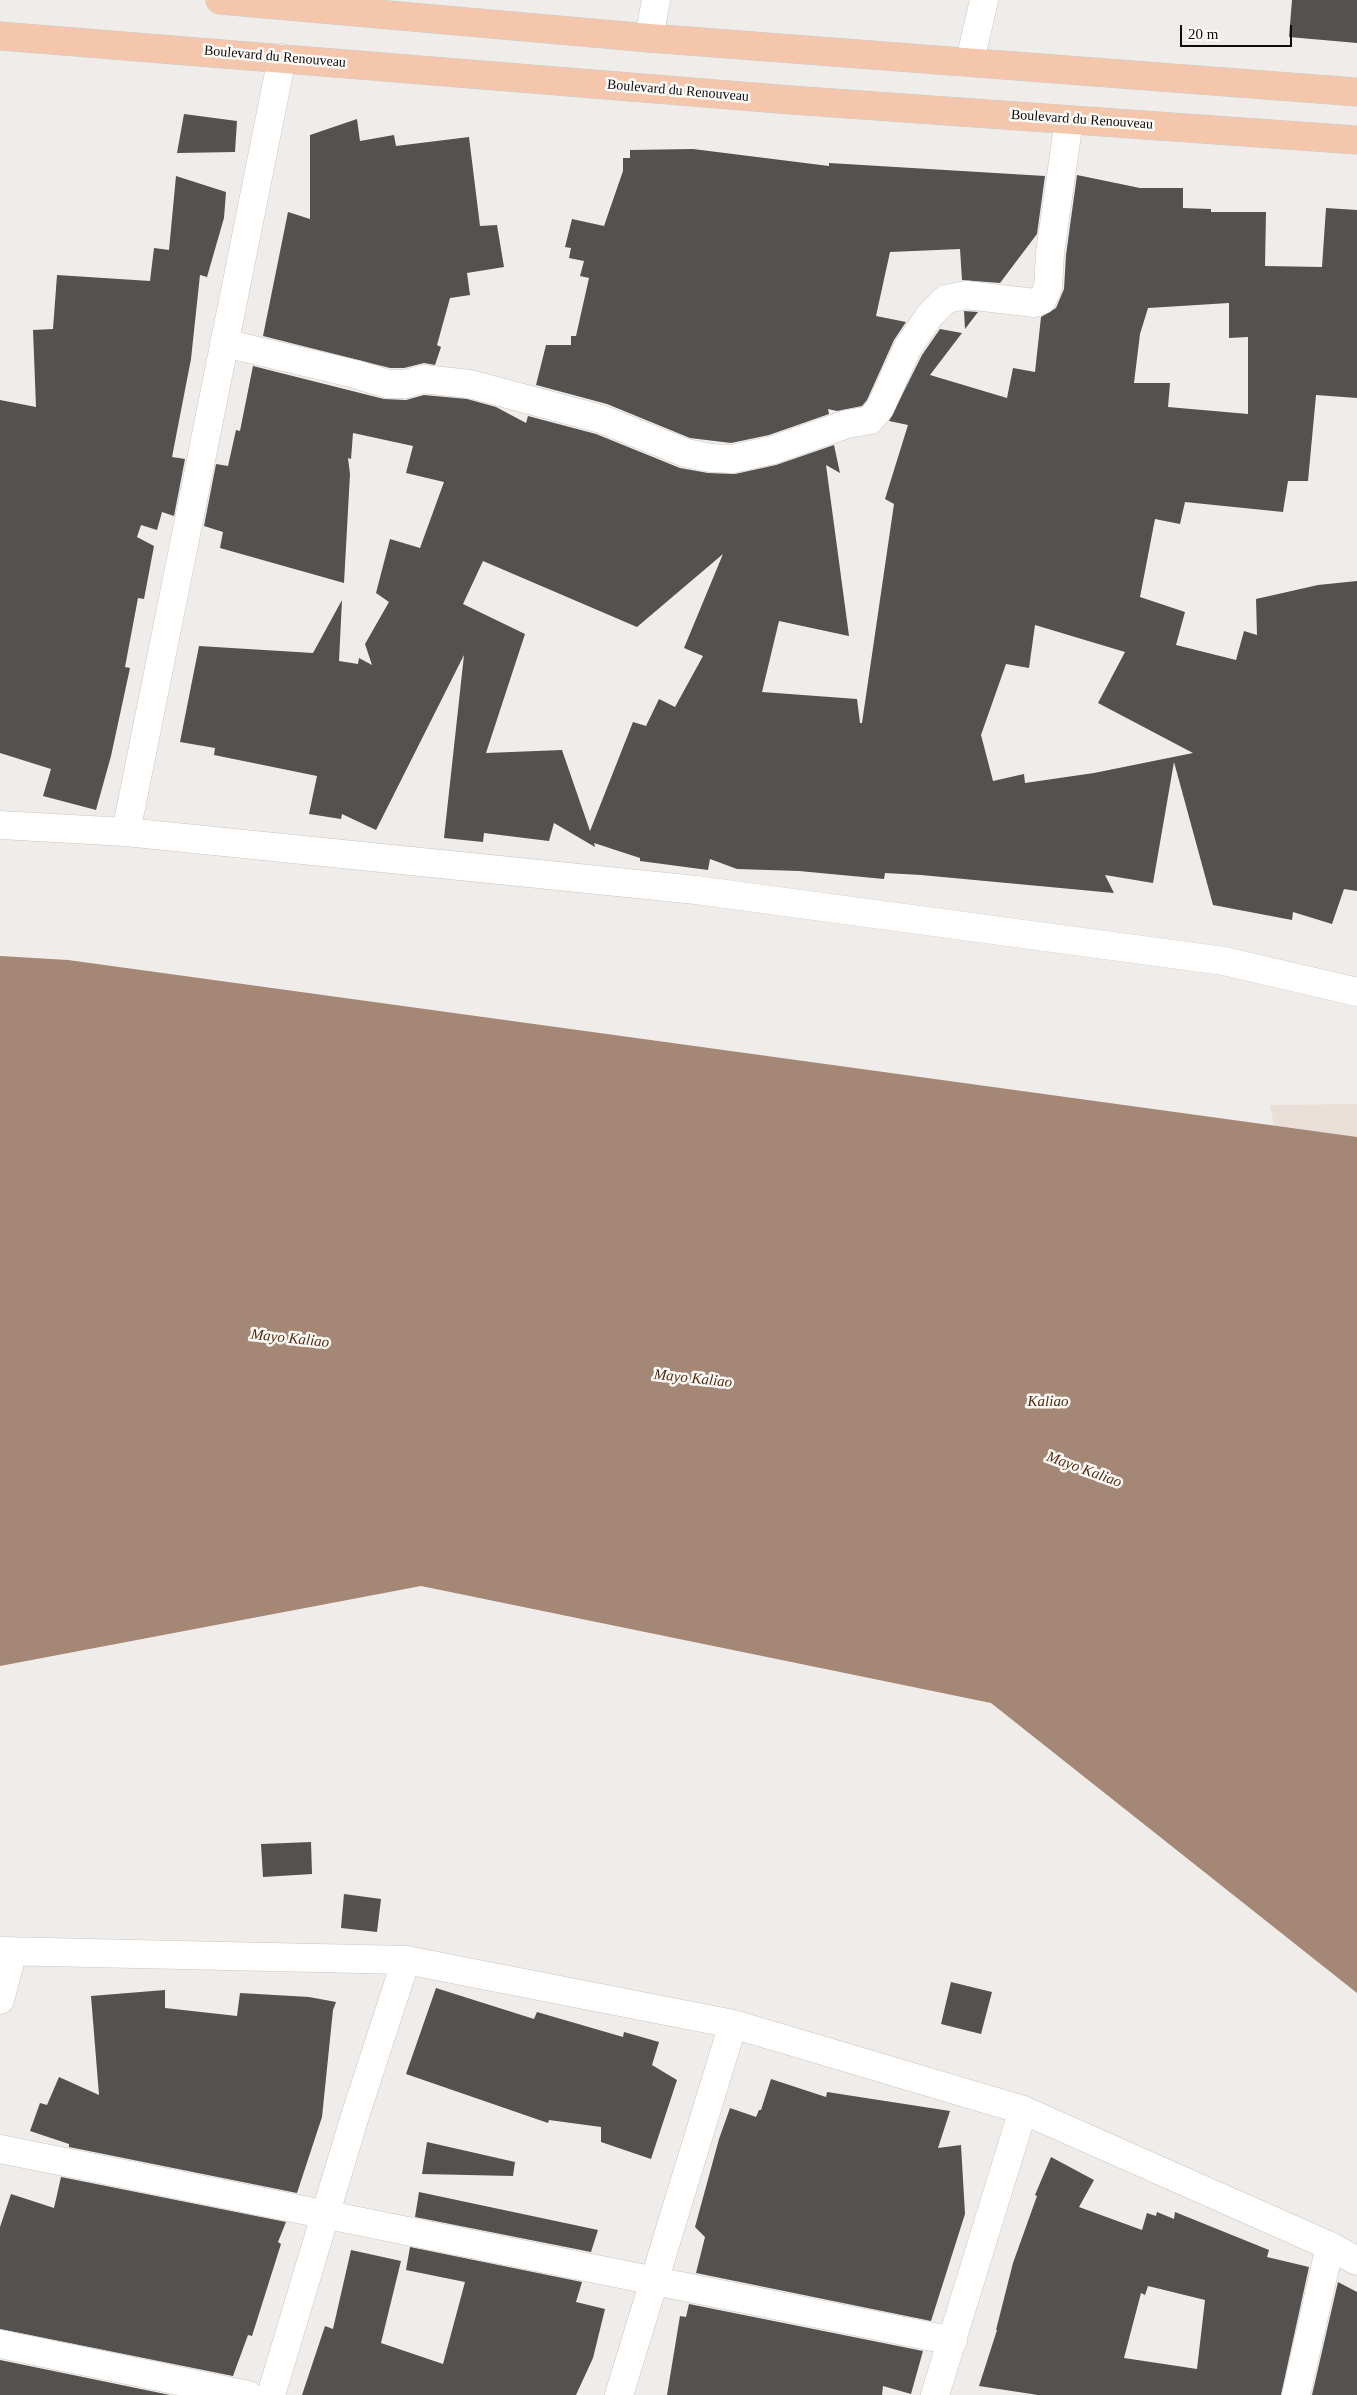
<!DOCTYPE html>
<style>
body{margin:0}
#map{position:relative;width:1357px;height:2395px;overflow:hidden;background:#f0ecea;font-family:Georgia,serif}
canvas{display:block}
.scale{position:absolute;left:1180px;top:25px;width:112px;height:22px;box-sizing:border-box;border:2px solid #0e0d0d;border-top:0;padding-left:6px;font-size:15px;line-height:18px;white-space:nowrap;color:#0e0d0d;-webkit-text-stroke:4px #fdfaf8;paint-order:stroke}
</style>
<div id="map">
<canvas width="1357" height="2395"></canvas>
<div class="scale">20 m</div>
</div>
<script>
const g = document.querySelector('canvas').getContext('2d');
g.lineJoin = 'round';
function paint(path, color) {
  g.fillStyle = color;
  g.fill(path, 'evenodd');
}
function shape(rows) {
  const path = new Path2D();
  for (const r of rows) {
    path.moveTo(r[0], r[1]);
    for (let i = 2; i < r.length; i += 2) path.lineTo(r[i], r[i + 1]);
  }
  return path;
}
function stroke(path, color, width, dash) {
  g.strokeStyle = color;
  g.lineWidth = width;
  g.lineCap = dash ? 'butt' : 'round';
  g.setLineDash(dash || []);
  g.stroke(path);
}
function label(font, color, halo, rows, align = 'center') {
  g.font = font + ' Georgia,serif';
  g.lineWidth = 5;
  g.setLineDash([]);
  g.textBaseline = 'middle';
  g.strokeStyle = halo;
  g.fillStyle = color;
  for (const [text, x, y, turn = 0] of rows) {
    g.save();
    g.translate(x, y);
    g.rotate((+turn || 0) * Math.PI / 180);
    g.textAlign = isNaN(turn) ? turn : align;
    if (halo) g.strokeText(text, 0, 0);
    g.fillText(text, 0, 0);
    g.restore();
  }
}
paint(shape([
 [1357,1104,1357,1214,1283,1171,1270,1105]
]), '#e9ded8');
paint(shape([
 [0,956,68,960,1357,1137,1357,1993,991,1703,421,1586,0,1666]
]), '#a58776');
paint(shape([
 [1292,0,1357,0,1357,43,1289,37],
 [184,114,237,121,235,152,177,153],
 [357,119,360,141,394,135,396,146,469,137,480,226,497,225,504,267,467,273,470,295,450,298,437,345,441,347,435,365,424,363,404,368,390,368,263,336,288,212,310,219,310,135],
 [693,149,829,166,829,163,1045,176,1037,234,1000,283,962,280,960,249,890,252,876,316,906,322,894,340,867,400,862,406,837,411,828,409,829,414,769,435,731,443,690,438,607,404,536,385,546,345,571,345,571,336,576,336,589,278,580,276,584,261,569,258,571,248,565,247,572,219,604,226,623,171,623,158,630,158,630,150],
 [1077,175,1140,188,1183,188,1183,208,1211,209,1211,212,1266,212,1265,266,1322,267,1326,208,1357,210,1357,398,1316,395,1308,481,1288,481,1283,512,1185,502,1180,524,1155,519,1140,597,1185,612,1176,645,1236,660,1244,631,1257,635,1256,599,1318,585,1357,581,1357,891,1344,889,1332,924,1293,912,1292,920,1213,905,1174,762,1153,883,1105,875,1114,893,921,875,885,873,884,879,799,871,737,869,710,859,708,870,640,861,640,858,594,843,595,847,554,823,549,841,484,833,483,842,444,838,464,655,376,830,342,814,341,819,309,814,317,776,214,755,215,748,180,742,199,646,313,653,342,600,339,661,358,664,359,658,372,665,365,644,389,602,376,593,390,539,420,548,444,482,406,473,413,446,353,433,351,459,348,458,350,474,344,583,220,548,223,532,204,526,216,464,228,466,236,430,240,431,253,366,384,399,406,400,424,395,467,399,496,407,526,423,528,416,596,434,680,468,708,473,735,474,776,465,834,445,840,473,826,465,849,636,779,621,762,692,857,699,860,723,862,723,894,504,885,499,908,425,889,421,922,355,940,329,962,333,930,375,1007,398,1013,368,1035,372,1041,317,1056,308,1064,289,1066,255],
 [1229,303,1229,338,1248,337,1248,414,1168,407,1170,383,1134,383,1140,334,1148,308],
 [723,554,684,648,703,656,675,707,659,699,646,726,633,722,590,831,562,750,486,753,525,634,463,604,483,561,637,627],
 [1035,625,1125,652,1098,703,1193,753,1094,773,1025,783,1024,774,993,781,981,735,1006,664,1029,668],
 [176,176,226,192,224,218,207,277,200,275,191,359,172,457,185,459,174,516,162,512,157,530,141,525,137,537,154,546,144,599,138,598,125,667,130,668,111,756,96,810,43,796,51,769,0,753,0,400,36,407,33,330,53,329,57,275,150,281,154,248,169,250],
 [964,311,978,312,965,329],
 [311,1842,312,1874,263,1877,261,1844],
 [344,1894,381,1899,377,1932,341,1928],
 [951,1982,992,1992,981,2034,941,2024],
 [436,1988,534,2019,537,2012,623,2037,624,2032,659,2042,652,2065,677,2080,651,2159,601,2142,601,2127,549,2120,548,2123,406,2074],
 [165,1990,165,2008,237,2016,240,1993,309,1997,336,2002,333,2010,322,2117,297,2193,69,2147,69,2144,30,2131,40,2103,47,2105,59,2077,99,2095,91,1996],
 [771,2079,826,2097,827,2092,950,2111,938,2148,961,2145,965,2214,931,2321,696,2273,705,2237,695,2227,719,2139,730,2108,756,2117,759,2110,761,2110],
 [427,2142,515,2162,513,2176,422,2174],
 [1051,2157,1094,2180,1079,2207,1142,2230,1147,2213,1156,2216,1157,2212,1174,2219,1175,2212,1269,2250,1267,2257,1309,2267,1281,2395,1038,2395,979,2386,997,2330,996,2330,1013,2263,1037,2196,1035,2195],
 [1148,2286,1205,2300,1197,2369,1124,2358,1141,2293,1145,2295],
 [61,2177,286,2222,278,2242,281,2244,252,2336,248,2335,233,2376,0,2329,0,2227,11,2194,54,2208],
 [419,2192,598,2230,591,2252,415,2217],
 [410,2247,582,2282,576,2302,605,2309,593,2358,576,2395,302,2395,325,2326,333,2329,351,2250,401,2261,381,2343,443,2364,465,2282,406,2270],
 [1338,2282,1357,2292,1357,2395,1312,2395],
 [689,2304,923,2351,911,2394,883,2386,882,2395,667,2395,680,2316,686,2317],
 [0,2360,170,2395,0,2395]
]), '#54514f');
const minor = shape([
 [649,38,656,0],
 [970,61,984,0],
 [224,343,355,374,388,384,406,384,423,379,470,384,601,419,686,453,711,458,732,459,773,450,847,424,870,420,880,408,908,347,930,315,946,299,966,295,1035,303,1042,300,1048,288,1050,253,1069,120],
 [0,825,126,832,696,890,1224,961,1357,992],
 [126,832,282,58],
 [0,1951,406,1960,733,2024,1023,2110,1330,2246,1357,2261],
 [0,2000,13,1951],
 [0,2149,953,2341],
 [0,2344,248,2395],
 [271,2395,355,2116,406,1960],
 [619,2395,733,2024],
 [935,2395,1023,2110],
 [1296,2395,1330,2246]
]);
const primary = shape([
 [220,0,649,38,1357,92],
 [0,36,791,100,1357,140]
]);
stroke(minor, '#c8c5c3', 29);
stroke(primary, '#cacaca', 29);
stroke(minor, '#fff', 28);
stroke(primary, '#f4c7ac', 28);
label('14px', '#0e0d0d', '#fdfaf8', [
 ["Boulevard du Renouveau",275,57,5],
 ["Boulevard du Renouveau",678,91,5],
 ["Boulevard du Renouveau",1082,120,4]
]);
label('italic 15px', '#53290c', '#fdfaf8', [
 ["Mayo Kaliao",290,1339,6],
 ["Mayo Kaliao",693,1379,6],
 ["Kaliao",1048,1402],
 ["Mayo Kaliao",1084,1470,20]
]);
</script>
